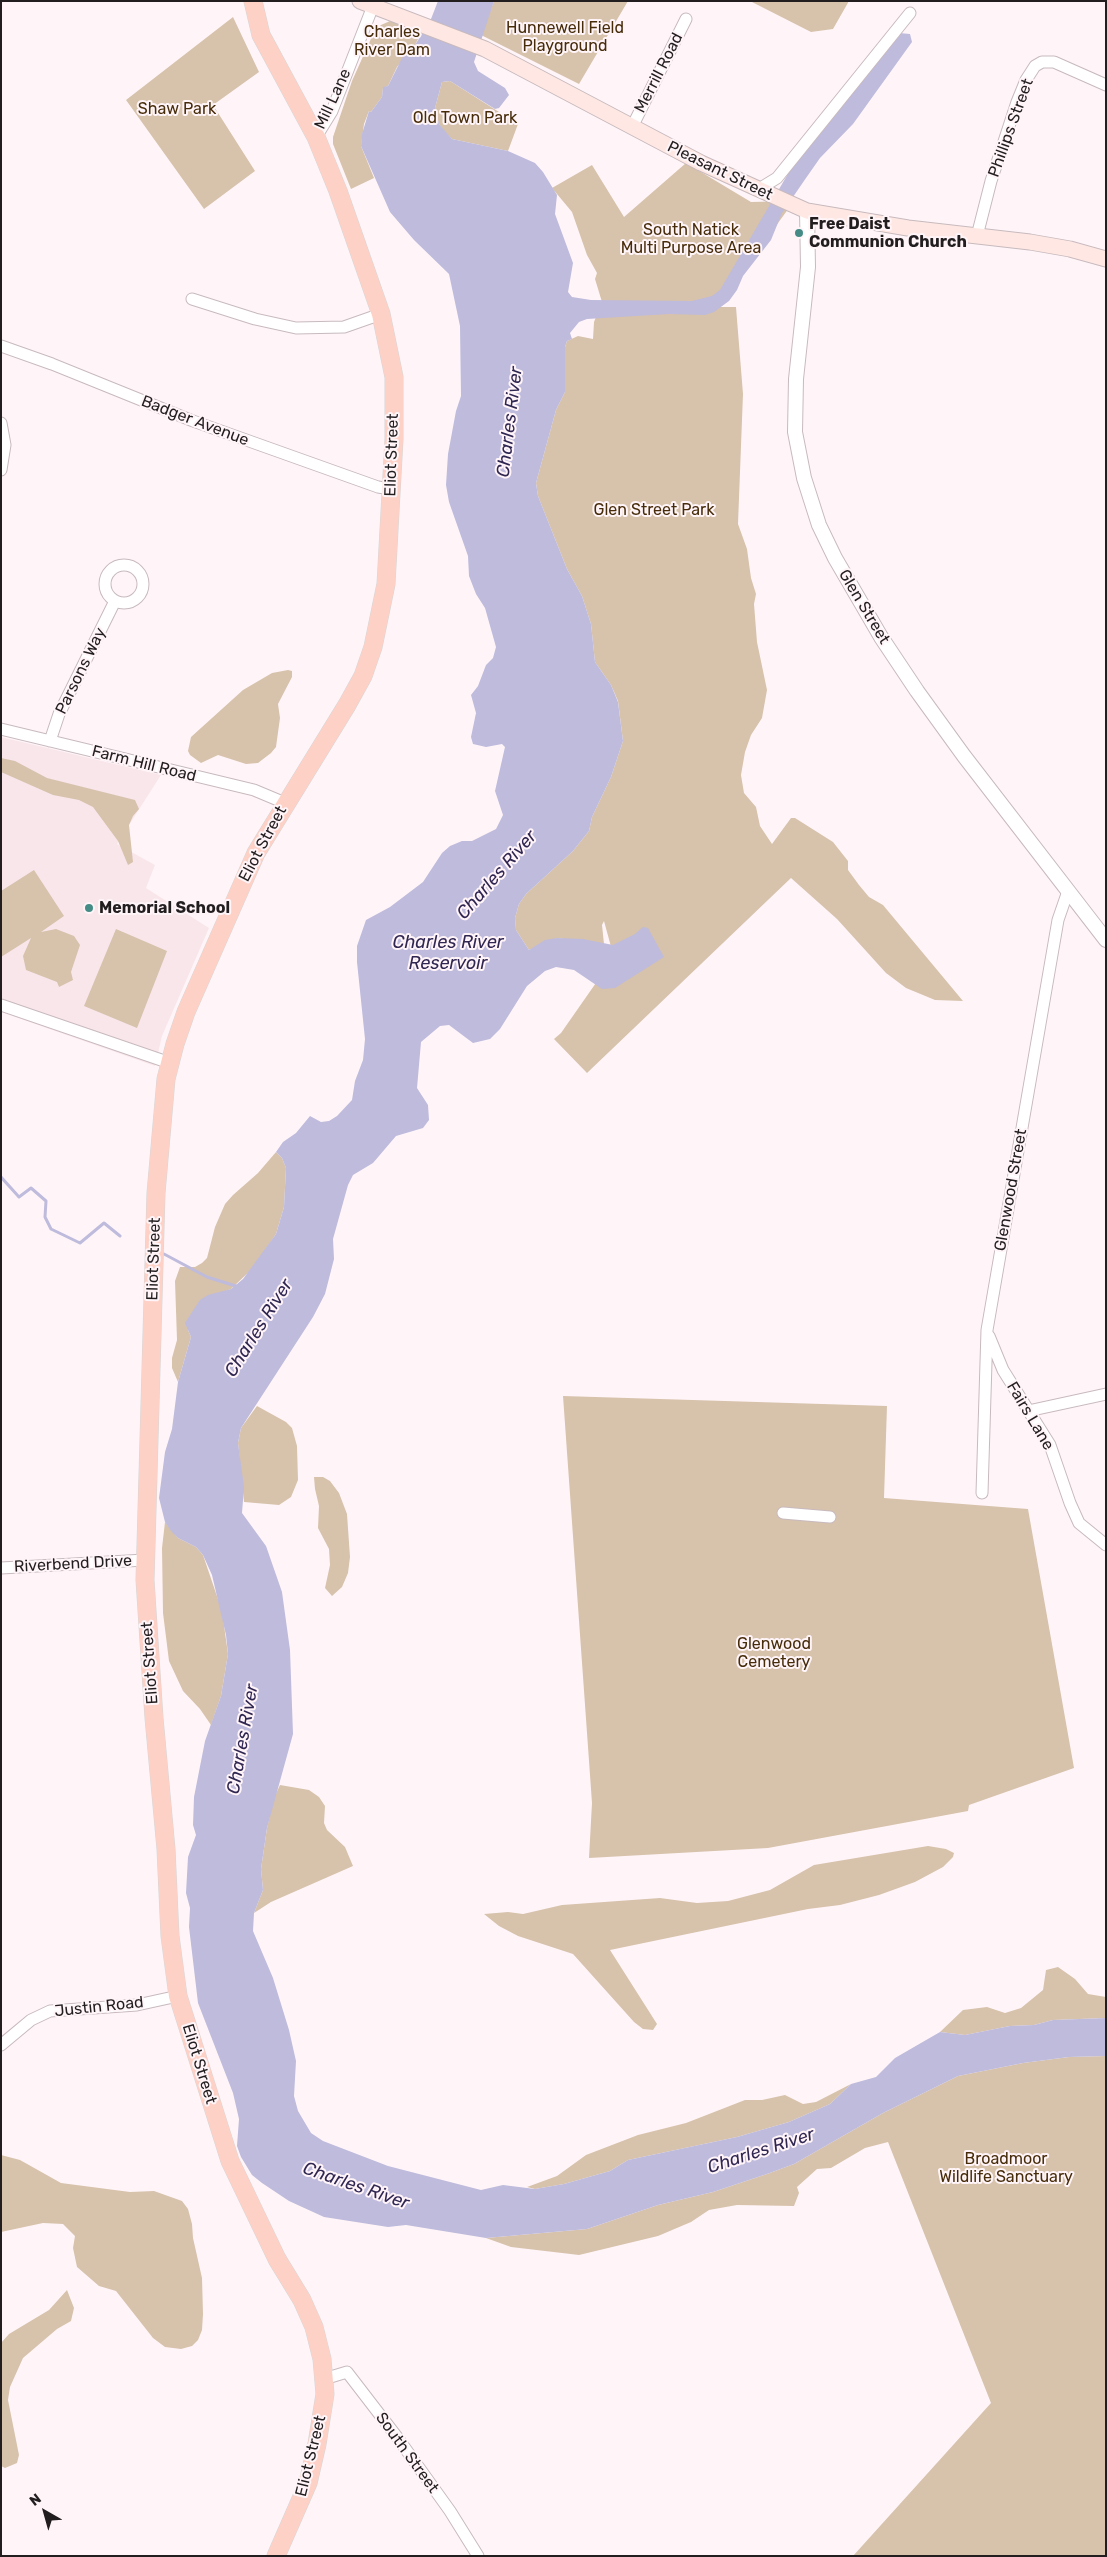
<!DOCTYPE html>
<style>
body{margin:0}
#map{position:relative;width:1107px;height:2557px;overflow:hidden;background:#fff5f8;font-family:Rubik,sans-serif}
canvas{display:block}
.frame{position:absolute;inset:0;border:2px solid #221d1e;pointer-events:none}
.north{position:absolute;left:20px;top:2487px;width:50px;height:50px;-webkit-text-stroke:4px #fff5f8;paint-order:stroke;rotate:322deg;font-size:14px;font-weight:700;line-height:20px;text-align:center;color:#221d1e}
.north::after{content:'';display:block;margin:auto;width:18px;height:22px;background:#221d1e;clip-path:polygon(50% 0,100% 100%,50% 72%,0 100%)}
</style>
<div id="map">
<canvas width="1107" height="2557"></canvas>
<div class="frame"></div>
<div class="north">N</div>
</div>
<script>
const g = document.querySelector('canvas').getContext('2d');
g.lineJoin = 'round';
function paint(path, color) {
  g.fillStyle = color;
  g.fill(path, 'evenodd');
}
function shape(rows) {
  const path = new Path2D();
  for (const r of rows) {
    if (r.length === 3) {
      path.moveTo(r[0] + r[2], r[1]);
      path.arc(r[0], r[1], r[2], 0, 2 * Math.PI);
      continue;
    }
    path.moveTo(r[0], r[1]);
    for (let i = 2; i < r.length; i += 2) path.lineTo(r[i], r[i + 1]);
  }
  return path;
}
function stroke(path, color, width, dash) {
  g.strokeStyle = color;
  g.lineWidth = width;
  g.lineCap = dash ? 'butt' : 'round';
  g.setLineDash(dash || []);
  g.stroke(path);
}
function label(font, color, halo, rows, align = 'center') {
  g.font = font + ' Rubik,sans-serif';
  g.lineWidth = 4;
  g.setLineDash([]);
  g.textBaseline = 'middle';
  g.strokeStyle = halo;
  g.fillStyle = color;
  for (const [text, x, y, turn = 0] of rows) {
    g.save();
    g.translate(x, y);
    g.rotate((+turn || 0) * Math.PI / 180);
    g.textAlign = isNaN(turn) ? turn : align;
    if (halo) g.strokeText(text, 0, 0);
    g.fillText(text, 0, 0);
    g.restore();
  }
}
paint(shape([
 [1,737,161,775,117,844,155,865,146,888,209,928,162,1036,155,1066,1,1012]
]), '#f9e6eb');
paint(shape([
 [494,1,628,1,579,84,481,35],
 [750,1,849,1,833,29,811,32],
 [233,17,259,72,213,105,255,171,204,209,126,100],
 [390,21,422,31,415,45,397,67,388,86,383,88,382,97,371,112,369,111,364,124,361,146,374,178,351,189,333,144,333,137,352,81,374,32,381,25],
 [450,81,518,124,508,151,452,139,443,130,439,124,435,108,442,82],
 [686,163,751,202,794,201,717,307,736,307,743,394,738,524,747,549,751,578,756,594,754,604,757,642,767,690,762,718,751,735,745,752,741,775,744,793,756,807,760,826,772,844,791,818,795,818,833,842,848,861,848,870,859,885,869,897,883,905,963,1001,935,1000,906,988,886,973,837,919,791,878,587,1073,554,1039,561,1033,598,980,613,954,604,921,602,925,604,944,557,938,529,950,516,930,515,918,519,904,526,894,573,851,589,831,592,817,611,777,623,741,618,701,611,685,595,662,591,624,582,596,567,569,538,496,536,483,556,410,565,392,565,347,567,341,578,336,593,339,594,322,602,302,595,279,597,273,587,255,572,212,552,188,592,165,624,217],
 [288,670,292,671,292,677,278,704,280,718,276,747,271,753,258,763,246,764,218,755,201,763,190,755,188,751,191,737,243,690,272,673],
 [1,758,15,761,47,778,135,800,139,809,133,816,129,825,133,862,128,865,118,841,93,807,79,800,53,795,1,772],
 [34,870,64,916,41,932,56,929,74,936,80,945,71,972,73,980,59,987,57,982,26,970,23,956,31,938,1,957,1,891],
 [116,929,167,951,137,1028,84,1006],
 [276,1152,282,1158,286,1168,284,1207,276,1234,253,1268,231,1289,220,1293,188,1330,191,1337,178,1382,172,1368,172,1358,177,1340,175,1281,180,1267,195,1267,202,1263,207,1258,215,1227,225,1204,233,1195,258,1173],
 [563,1396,887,1406,884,1498,1028,1509,1074,1768,969,1805,968,1811,768,1848,589,1858,592,1803],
 [257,1406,286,1422,292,1428,297,1446,298,1480,291,1497,279,1505,244,1502,238,1443,241,1428],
 [314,1477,323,1477,330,1481,339,1493,347,1514,350,1557,348,1573,342,1587,332,1596,325,1588,330,1565,329,1549,318,1528,319,1506,315,1489],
 [165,1522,178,1538,196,1547,203,1555,222,1611,228,1654,221,1696,211,1725,200,1709,183,1691,169,1661,163,1613,162,1548],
 [280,1785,309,1790,319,1797,325,1806,324,1823,327,1830,345,1847,353,1866,271,1902,254,1913,263,1890,261,1869,267,1828,274,1798],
 [928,1846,946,1849,954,1853,953,1857,943,1867,915,1882,879,1895,840,1905,808,1909,610,1950,657,2024,653,2030,643,2029,634,2022,573,1954,518,1936,499,1926,484,1914,508,1912,523,1914,562,1905,660,1898,697,1903,728,1901,770,1890,814,1865],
 [1058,1967,1075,1979,1088,1994,1106,1997,1106,2018,1053,2020,1034,2025,1010,2026,965,2035,940,2032,963,2010,987,2007,1005,2013,1021,2008,1043,1990,1046,1970],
 [1106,2056,1106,2556,853,2556,991,2403,888,2142,865,2148,831,2168,817,2169,797,2187,799,2193,794,2206,737,2205,709,2210,691,2222,658,2236,579,2255,511,2247,486,2238,587,2229,658,2205,713,2192,767,2174,794,2164,883,2113,958,2076,1023,2063,1069,2057],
 [851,2084,830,2104,789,2122,737,2137,628,2160,610,2171,564,2184,535,2189,527,2187,557,2176,586,2155,638,2135,686,2123,745,2100,762,2100,785,2095,803,2104,816,2102],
 [1,2155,20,2160,61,2183,130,2192,154,2191,182,2201,188,2209,192,2224,193,2238,202,2278,203,2314,202,2330,198,2340,192,2346,181,2349,165,2347,153,2338,116,2291,99,2286,77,2267,73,2248,75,2236,63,2224,43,2223,1,2232],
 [67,2290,74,2308,71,2321,57,2329,23,2358,10,2387,8,2400,19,2455,17,2463,5,2468,1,2466,1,2343,9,2334,49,2310]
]), '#d7c2ac');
paint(shape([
 [438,1,494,1,474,62,478,71,505,88,509,95,499,108,495,109,450,81,442,82,435,108,439,124,452,139,508,151,535,163,543,172,557,195,555,214,573,263,568,292,572,297,591,300,692,301,712,296,720,290,799,155,899,33,910,34,912,42,853,124,820,158,806,178,782,213,771,240,743,276,737,290,729,301,714,312,705,315,669,314,587,319,579,322,570,333,572,339,567,341,565,347,565,392,556,410,536,483,538,496,567,569,582,596,591,624,595,662,611,685,618,702,623,741,611,777,592,817,589,831,573,851,526,894,519,904,515,918,516,930,529,950,545,940,557,938,583,939,613,945,635,934,643,927,648,928,664,957,615,988,602,989,574,970,556,967,545,971,527,986,500,1029,490,1039,473,1043,449,1025,440,1026,421,1042,417,1088,428,1105,429,1120,423,1128,396,1136,373,1163,353,1175,348,1185,333,1239,334,1259,325,1294,313,1317,241,1428,238,1443,244,1487,242,1513,266,1546,282,1592,290,1650,293,1734,267,1828,261,1869,263,1890,254,1913,253,1931,273,1978,289,2030,296,2061,294,2096,298,2111,311,2133,323,2141,388,2166,481,2190,503,2185,535,2189,564,2184,610,2171,628,2160,737,2137,789,2122,830,2104,851,2084,876,2077,895,2058,940,2032,965,2035,1010,2026,1034,2025,1053,2020,1106,2018,1106,2056,1069,2057,1023,2063,958,2076,883,2113,794,2164,767,2174,713,2192,658,2205,587,2229,486,2238,406,2225,388,2227,324,2217,289,2201,262,2183,252,2175,241,2157,237,2146,239,2119,233,2093,198,2003,189,1927,190,1908,186,1893,188,1857,196,1835,193,1825,194,1797,205,1741,221,1696,228,1654,226,1635,212,1575,203,1555,196,1547,178,1538,171,1531,165,1522,159,1498,165,1452,172,1429,178,1382,191,1337,185,1323,200,1300,208,1295,231,1289,243,1279,276,1234,284,1207,286,1168,282,1158,276,1152,283,1142,296,1133,310,1116,321,1122,329,1121,337,1116,352,1100,355,1081,363,1060,365,1039,357,962,357,946,366,920,390,907,423,882,442,853,450,846,462,841,472,841,496,829,503,815,495,791,505,747,502,744,486,747,473,744,471,737,476,713,471,695,478,686,486,665,493,658,496,647,485,608,476,594,469,576,468,556,449,502,446,485,448,454,456,411,461,396,460,326,449,274,414,240,390,212,361,146,362,134,369,111,371,112,382,97,383,87,388,86,402,58,415,45,431,19]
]), '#bebbdc');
stroke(shape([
 [1,1177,19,1197,31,1188,46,1201,45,1217,51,1229,80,1243,104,1223,120,1236],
 [164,1254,207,1277,239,1287]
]), '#bebbdc', 3);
const minor = shape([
 [632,127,686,19],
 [316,137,332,111,373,6],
 [759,189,777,178,910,13],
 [977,236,991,181,1017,102,1026,80,1035,66,1042,62,1054,62,1106,85],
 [192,299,255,319,296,328,344,327,381,314],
 [1,346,52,364,193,421,378,487,391,489],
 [1,423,5,445,1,470],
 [124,584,19],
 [1,729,254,790,285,803],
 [50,741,59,714,115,601],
 [1,1005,170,1063],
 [989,1336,1003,1370,1050,1445,1070,1503,1079,1523,1106,1545],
 [1028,1411,1106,1394],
 [982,1493,987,1330,1058,920,1068,891],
 [783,1513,830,1517],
 [1,1568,145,1560],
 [1,2045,31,2020,50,2011,137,2005,178,1996],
 [324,2379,347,2372,397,2437,450,2511,478,2556]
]);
const tertiary = shape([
 [807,211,808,267,796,379,795,432,804,478,819,525,835,558,881,637,917,691,964,756,1106,940]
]);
const secondary = shape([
 [360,1,485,49,701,163,807,211,908,228,1030,242,1070,249,1106,259]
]);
const primary = shape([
 [253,1,261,35,316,137,338,191,381,314,394,377,394,439,386,584,373,647,363,676,347,705,256,853,186,1012,175,1044,166,1079,156,1193,145,1580,154,1718,166,1849,170,1936,178,1996,230,2161,277,2259,302,2300,314,2327,322,2359,325,2394,317,2444,308,2483,276,2556]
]);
stroke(minor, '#c8babe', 13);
stroke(tertiary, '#c8babe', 16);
stroke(secondary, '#c8babe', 17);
stroke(primary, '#d7d6d6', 19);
stroke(minor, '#fff', 11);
stroke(tertiary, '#fff', 14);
stroke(secondary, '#ffe8e3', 15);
stroke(primary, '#fed1c7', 18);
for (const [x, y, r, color] of [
 [799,233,5,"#458c86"],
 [89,908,5,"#458c86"]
]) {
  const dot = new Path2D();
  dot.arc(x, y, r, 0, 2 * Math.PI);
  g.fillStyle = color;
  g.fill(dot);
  stroke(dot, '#fff5f8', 2);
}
label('16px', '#472c0a', '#fff5f8', [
 ["Hunnewell Field",565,28],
 ["Playground",565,46],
 ["Charles",392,32],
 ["River Dam",392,50],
 ["Shaw Park",177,109],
 ["Old Town Park",465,118],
 ["South Natick",691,230],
 ["Multi Purpose Area",691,248],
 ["Glen Street Park",654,510],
 ["Glenwood",774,1644],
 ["Cemetery",774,1662],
 ["Broadmoor",1006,2159],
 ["Wildlife Sanctuary",1006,2177]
]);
label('16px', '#221d1e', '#fff5f8', [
 ["Merrill Road",659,73,-63],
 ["Mill Lane",333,99,-65],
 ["Phillips Street",1011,128,-70],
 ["Pleasant Street",720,171,26],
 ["Badger Avenue",195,421,21],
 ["Eliot Street",392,455,-88],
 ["Glen Street",864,607,59],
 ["Parsons Way",81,671,-64],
 ["Farm Hill Road",144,764,14],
 ["Eliot Street",263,844,-62],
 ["Glenwood Street",1011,1190,-80],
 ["Eliot Street",154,1259,-88],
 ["Fairs Lane",1030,1416,59],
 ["Riverbend Drive",73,1564,-3],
 ["Eliot Street",150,1663,-94],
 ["Justin Road",99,2007,-6],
 ["Eliot Street",199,2064,73],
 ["South Street",407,2453,54],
 ["Eliot Street",311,2456,-76]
]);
label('bold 16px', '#221d1e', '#fff5f8', [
 ["Free Daist",809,224],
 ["Communion Church",809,242],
 ["Memorial School",99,908]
], 'left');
label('italic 18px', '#2f2652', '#fff5f8', [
 ["Charles River",510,422,-83],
 ["Charles River",497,875,-49],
 ["Charles River",448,943],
 ["Reservoir",448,964],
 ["Charles River",259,1328,-58],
 ["Charles River",243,1739,-80],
 ["Charles River",761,2151,-18],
 ["Charles River",356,2186,19]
]);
</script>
